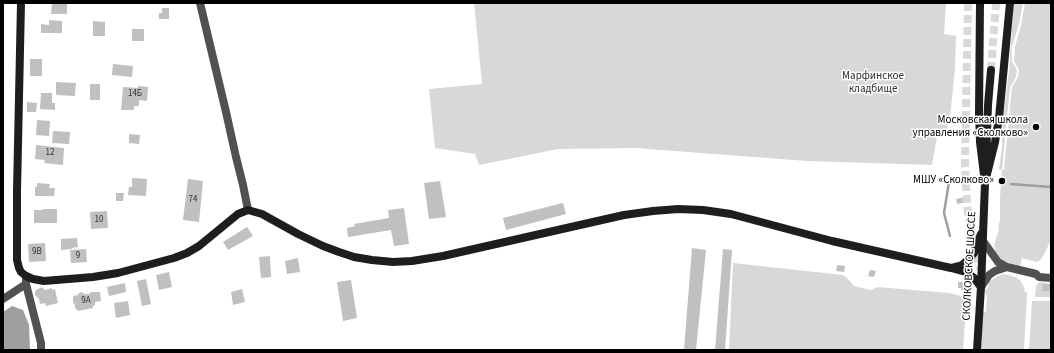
<!DOCTYPE html>
<meta charset="utf-8">
<style>
body{margin:0}
#map{position:relative;width:1054px;height:353px;overflow:hidden;background:#fff;font-family:"Source Sans 3",sans-serif}
canvas{display:block}
.frame{position:absolute;inset:0;border:4px solid #000;pointer-events:none}
</style>
<div id="map">
<canvas width="1054" height="353"></canvas>
<div class="frame"></div>
</div>
<script>
const g = document.querySelector('canvas').getContext('2d');
g.lineJoin = 'round';
function paint(path, color) {
  g.fillStyle = color;
  g.fill(path, 'evenodd');
}
function shape(rows) {
  const path = new Path2D();
  for (const r of rows) {
    path.moveTo(r[0], r[1]);
    for (let i = 2; i < r.length; i += 2) path.lineTo(r[i], r[i + 1]);
  }
  return path;
}
function stroke(path, color, width, dash) {
  g.strokeStyle = color;
  g.lineWidth = width;
  g.lineCap = dash ? 'butt' : 'round';
  g.setLineDash(dash || []);
  g.stroke(path);
}
function label(font, color, halo, rows, align = 'center') {
  g.font = font + ' "Source Sans 3",sans-serif';
  g.lineWidth = 3;
  g.setLineDash([]);
  g.textBaseline = 'middle';
  g.strokeStyle = halo;
  g.fillStyle = color;
  for (const [text, x, y, turn = 0] of rows) {
    g.save();
    g.translate(x, y);
    g.rotate((+turn || 0) * Math.PI / 180);
    g.textAlign = isNaN(turn) ? turn : align;
    if (halo) g.strokeText(text, 0, 0);
    g.fillText(text, 0, 0);
    g.restore();
  }
}
paint(shape([
 [474,3,946,3,944,34,956,36,955,68,950,118,945,135,937,137,932,165,807,161,635,148,558,149,479,165,475,154,435,148,429,89,482,84],
 [1014,3,1023,3,1019,24,1012,47,1012,62,1017,70,1016,77,1010,87,1002,170,1004,170,1012,87,1018,77,1019,70,1014,61,1015,47,1021,25,1025,3,1051,4,1051,240,1042,258,1039,261,1036,262,1022,258,1020,266,1007,262,1001,259,996,254,994,245,999,230,998,227,1000,220,1000,198,1002,170,999,169,1002,148,1003,119,1009,71],
 [733,263,843,275,846,277,854,286,871,290,878,287,949,293,961,296,965,303,966,308,963,350,729,350],
 [1004,274,1015,277,1020,280,1024,287,1025,292,1027,292,1024,350,981,350,983,312,986,312,988,287,989,282,993,279,998,276],
 [1040,282,1043,283,1043,291,1051,291,1051,288,1051,297,1035,297,1036,286,1038,283],
 [1032,301,1051,301,1051,350,1029,350]
]), '#d8d8d8');
paint(shape([
 [12,306,23,310,29,325,30,350,3,350,3,312]
]), '#9f9f9f');
stroke(shape([
 [1011,184,1051,187],
 [950,236,944,213,949,182,956,178]
]), '#9f9f9f', 2.5);
paint(shape([
 [52,3,63,3,63,4,67,4,67,14,51,14],
 [162,8,169,8,169,19,159,19,159,13,162,13],
 [49,20,62,21,62,33,41,33,41,24,49,25],
 [93,21,105,22,105,36,93,36],
 [132,29,144,29,144,41,132,41],
 [30,59,42,59,42,76,30,76],
 [113,64,133,66,132,77,112,75],
 [56,82,76,83,75,96,56,95],
 [90,84,100,84,100,100,90,100],
 [138,86,148,87,147,101,139,100,139,106,134,106,134,110,121,110,123,87,138,88],
 [41,93,52,93,52,103,55,103,55,110,40,109],
 [27,102,37,103,36,112,27,112],
 [37,120,50,121,49,136,36,135],
 [53,131,70,132,69,144,52,143],
 [129,134,140,135,139,144,129,143],
 [36,145,64,148,63,165,44,163,45,160,35,159],
 [132,178,147,179,146,196,128,195,129,187,132,187],
 [188,179,203,181,199,222,183,220],
 [440,181,446,217,429,219,424,183],
 [37,183,50,184,49,188,55,188,54,196,35,196,35,187,37,187],
 [116,193,124,193,123,201,116,201],
 [966,197,967,202,957,204,956,199],
 [563,203,566,214,506,230,503,218],
 [404,208,409,244,394,246,391,230,348,237,347,228,355,226,354,224,389,218,388,210],
 [43,209,57,209,57,223,34,223,34,210,43,210],
 [107,211,108,228,91,229,90,212],
 [247,227,253,236,228,250,223,242],
 [77,238,78,247,72,248,72,249,61,250,61,239],
 [45,243,46,261,29,262,28,244],
 [692,248,706,250,696,350,684,350],
 [86,249,87,262,71,263,70,250],
 [723,249,732,250,725,350,715,350],
 [270,256,271,277,261,278,259,257],
 [298,258,300,272,287,274,285,261],
 [837,265,845,266,844,272,836,271],
 [870,270,876,271,874,277,868,276],
 [169,272,172,287,159,290,156,275],
 [146,279,151,304,142,306,137,281],
 [351,280,357,318,343,321,337,282],
 [958,282,964,282,964,290,961,290,961,288,958,288],
 [125,283,126,292,109,296,107,287],
 [1043,283,1051,284,1051,291,1042,291],
 [42,287,45,290,52,288,52,290,55,289,58,303,46,306,45,303,40,304,39,299,35,295,35,292,36,290],
 [242,289,245,302,233,305,231,292],
 [82,292,84,294,90,294,90,292,100,292,101,301,95,302,95,305,93,306,93,308,78,311,75,308,75,305,73,302,73,297,75,295,77,296,79,293],
 [128,301,130,315,116,318,114,303]
]), '#c0c0c0');
stroke(shape([
 [968,3,965,163,966,186,968,214,978,261,1002,325,1008,350]
]), '#d9d9d9', 8, [8, 4]);
stroke(shape([
 [991,70,996,3]
]), '#d9d9d9', 8, [8, 4]);
stroke(shape([
 [200,3,226,112,236,157,243,185,248,210],
 [983,241,998,262,1007,267,1036,274,1039,277,1051,278],
 [26,276,26,284,41,343,41,350],
 [981,287,989,275,995,271,1007,267],
 [3,299,26,284]
]), '#515151', 8);
stroke(shape([
 [21,3,17,191,17,260,19,268,21,272,26,276,33,279,44,281,93,277,118,273,174,258,187,253,199,246,238,214,248,210,262,214,298,234,323,246,339,252,354,257,372,260,393,262,412,261,443,256,624,215,653,211,678,209,703,210,731,214,832,241,951,268,966,272,974,278,981,287],
 [986,160,988,105,991,70],
 [986,178,995,142,999,118,1010,3],
 [951,268,962,265,969,259,974,253,981,234],
 [977,350,981,287,985,183,980,142,979,113,980,3]
]), '#1e1e1e', 8);
for (const [x, y, r, color] of [
 [1036,127,4,"#000"],
 [1002,181,4,"#000"]
]) {
  const dot = new Path2D();
  dot.arc(x, y, r, 0, 2 * Math.PI);
  g.fillStyle = color;
  g.fill(dot);
  stroke(dot, '#fff', 1.5);
}
label('9px', '#303030', null, [
 ["14Б",135,94],
 ["12",50,153],
 ["74",193,200],
 ["10",99,220],
 ["9В",37,252],
 ["9",78,256],
 ["9А",86,301]
]);
label('11px', '#2f2f2f', '#fff', [
 ["Марфинское",873,77],
 ["кладбище",873,90]
]);
label('11px', '#000', '#fff', [
 ["Московская школа",1028,121],
 ["управления «Сколково»",1028,134],
 ["МШУ «Сколково»",994,181]
], 'right');
label('11px', '#000', '#fff', [
 ["СКОЛКОВСКОЕ ШОССЕ",970,266,-87]
]);
</script>
